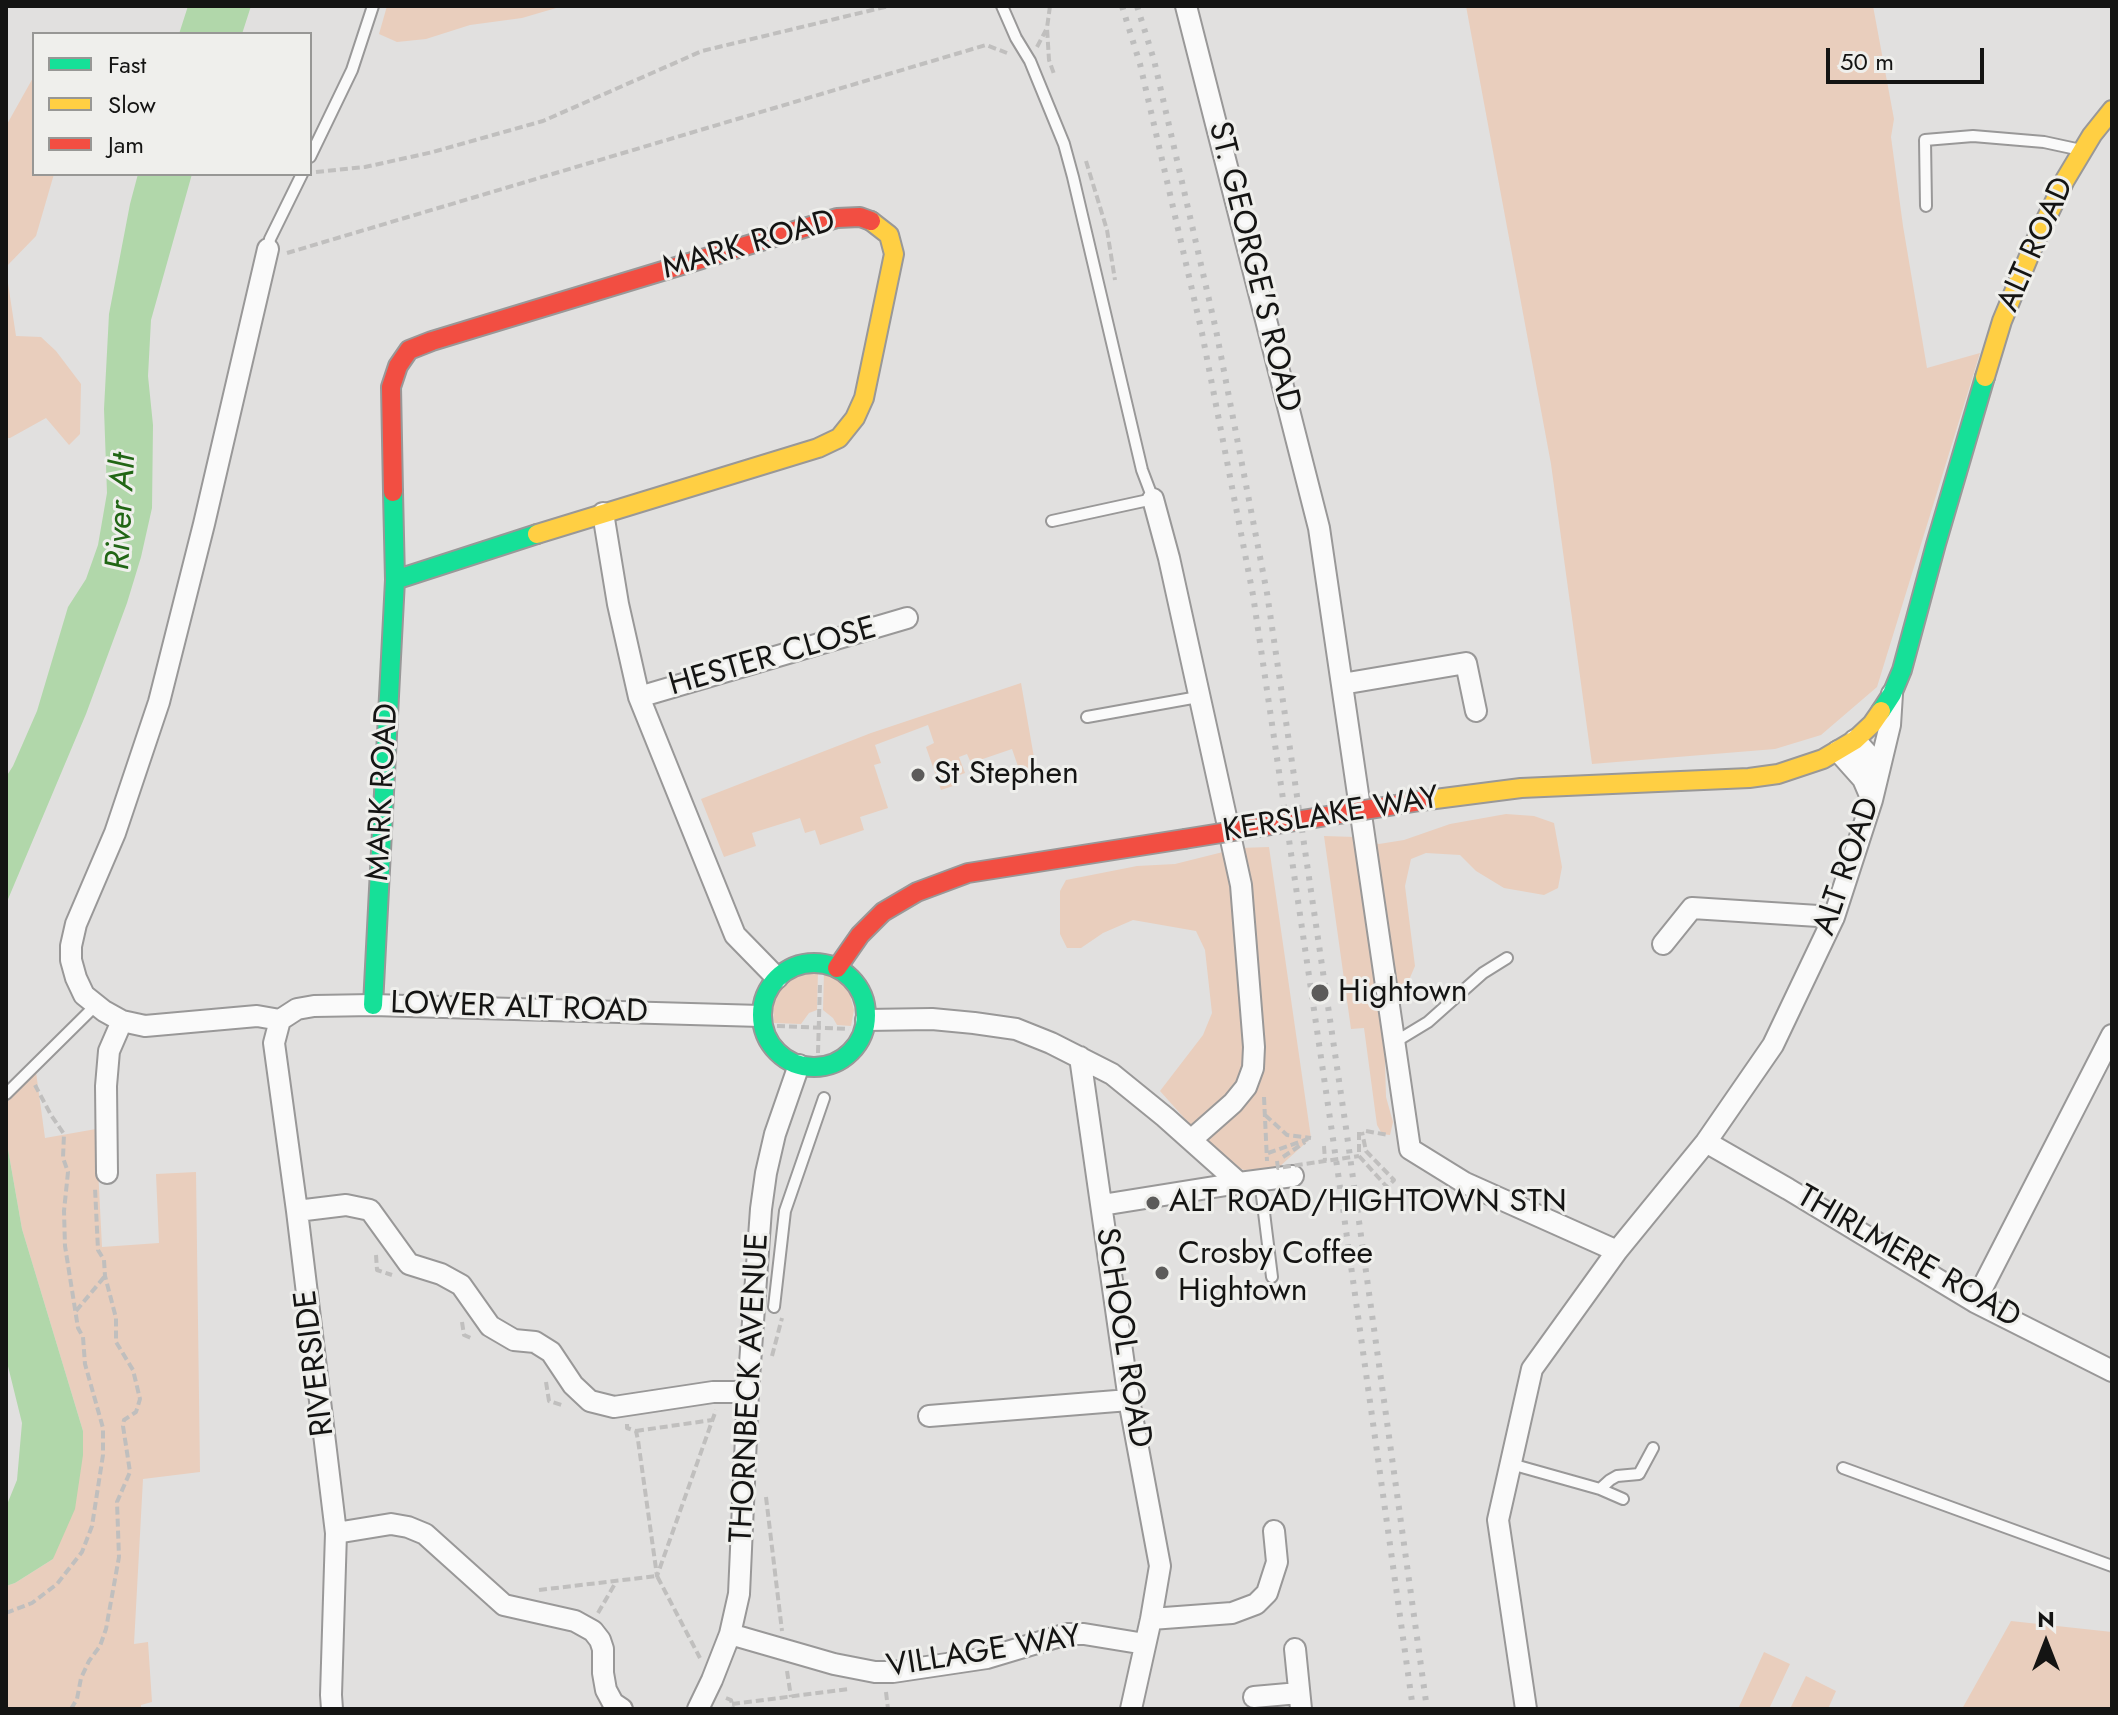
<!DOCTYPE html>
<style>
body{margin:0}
#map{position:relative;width:2118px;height:1715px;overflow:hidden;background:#e1e0df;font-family:Jost,sans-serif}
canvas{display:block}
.frame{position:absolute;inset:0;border:8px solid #141413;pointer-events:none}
.legend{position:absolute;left:32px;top:32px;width:280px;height:144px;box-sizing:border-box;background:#efefec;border:2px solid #979795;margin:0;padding:10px 14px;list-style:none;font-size:24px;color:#141413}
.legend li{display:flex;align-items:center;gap:16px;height:40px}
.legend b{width:40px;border:2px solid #979795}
.north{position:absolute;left:2006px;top:1603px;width:80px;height:80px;-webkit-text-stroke:6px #efefec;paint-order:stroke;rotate:0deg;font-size:22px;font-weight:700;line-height:32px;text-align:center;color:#141413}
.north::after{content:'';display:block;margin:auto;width:28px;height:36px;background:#141413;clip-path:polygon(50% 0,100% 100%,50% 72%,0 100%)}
.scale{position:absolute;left:1826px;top:48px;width:158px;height:36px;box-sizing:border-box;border:4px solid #141413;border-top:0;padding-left:10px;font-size:24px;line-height:28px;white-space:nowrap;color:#141413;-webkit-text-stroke:6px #efefec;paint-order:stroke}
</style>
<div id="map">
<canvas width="2118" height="1715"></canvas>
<div class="frame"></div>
<ul class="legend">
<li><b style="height:10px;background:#16e098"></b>Fast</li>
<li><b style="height:10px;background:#ffcf43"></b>Slow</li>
<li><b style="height:10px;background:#f24e42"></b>Jam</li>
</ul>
<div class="north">N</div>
<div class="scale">50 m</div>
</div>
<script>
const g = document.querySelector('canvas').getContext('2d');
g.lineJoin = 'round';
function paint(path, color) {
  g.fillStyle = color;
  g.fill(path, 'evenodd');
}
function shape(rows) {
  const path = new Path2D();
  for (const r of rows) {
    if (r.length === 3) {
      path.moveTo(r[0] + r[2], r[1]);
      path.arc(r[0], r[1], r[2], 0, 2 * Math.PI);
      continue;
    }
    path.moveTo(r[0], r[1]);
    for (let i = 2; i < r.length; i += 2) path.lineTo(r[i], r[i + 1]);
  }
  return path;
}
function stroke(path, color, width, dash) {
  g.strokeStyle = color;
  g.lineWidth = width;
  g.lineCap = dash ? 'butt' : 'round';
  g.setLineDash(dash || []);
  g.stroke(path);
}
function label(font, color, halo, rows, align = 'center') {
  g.font = font + ' Jost,sans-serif';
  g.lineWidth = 6;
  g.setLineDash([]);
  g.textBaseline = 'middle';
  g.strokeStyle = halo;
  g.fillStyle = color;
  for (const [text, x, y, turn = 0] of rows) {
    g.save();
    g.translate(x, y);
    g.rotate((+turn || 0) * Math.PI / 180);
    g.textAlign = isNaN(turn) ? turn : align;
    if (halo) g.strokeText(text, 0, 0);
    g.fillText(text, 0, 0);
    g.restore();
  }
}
paint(shape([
 [387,6,563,6,522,18,470,25,426,39,397,42,379,34],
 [1466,6,1873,6,1894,119,1891,137,1903,226,1927,368,1980,353,1877,687,1821,735,1775,749,1592,764,1551,464],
 [34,76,34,174,54,174,36,236,6,267,6,126],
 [6,270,16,336,41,337,56,351,81,384,80,434,69,445,46,418,10,438,6,438],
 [1021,683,1036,769,1021,775,1012,749,971,763,967,754,959,757,965,773,954,777,956,785,941,790,926,747,934,743,928,725,875,745,881,763,874,765,888,808,860,817,864,830,820,845,815,830,805,833,800,818,752,833,756,846,724,857,701,799,871,733],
 [1506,814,1534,816,1554,823,1562,867,1558,888,1544,895,1504,888,1476,871,1460,855,1426,853,1411,859,1405,886,1415,966,1403,994,1389,1007,1384,1025,1386,1097,1393,1122,1390,1135,1382,1134,1377,1125,1364,1028,1351,1029,1324,836,1355,837,1379,844,1404,840,1450,824],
 [1269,847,1311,1138,1278,1168,1244,1170,1227,1163,1212,1149,1160,1091,1203,1035,1212,1013,1205,950,1196,931,1133,920,1103,933,1081,948,1067,948,1060,934,1060,891,1066,880,1137,866,1175,864,1239,848],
 [810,971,818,971,817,1010,809,1013,801,1024,774,1023,773,1007,780,988,791,977],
 [824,972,841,982,850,995,854,1010,851,1026,837,1025,833,1018,823,1010],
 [36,1072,45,1138,96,1129,102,1247,159,1243,156,1174,196,1172,200,1472,143,1479,134,1644,148,1642,152,1702,141,1705,141,1709,6,1709,6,1586,15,1583,53,1559,83,1431,22,1229,6,1138,6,1103],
 [2011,1621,2112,1632,2112,1709,1962,1709],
 [1764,1652,1790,1664,1769,1709,1738,1709],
 [1806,1676,1836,1691,1828,1709,1790,1709]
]), '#e9cebd');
paint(shape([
 [188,6,251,6,242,34,179,34],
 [138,174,192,174,151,320,148,376,153,425,152,508,141,557,127,603,86,714,6,904,6,777,13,766,37,711,68,607,86,579,98,545,107,493,104,409,109,314,130,204],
 [6,1138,22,1229,83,1431,83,1455,75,1509,53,1559,15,1583,6,1586,6,1507,17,1480,22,1423,6,1358]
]), '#b1d7aa');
const lane = shape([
 [1002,6,1016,38,1030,61,1064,144,1073,177,1142,470,1153,499,1052,521],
 [310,157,352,70,373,6],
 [1926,206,1925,140,1973,136,2044,142,2081,150],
 [268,249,270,239,302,174],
 [1087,717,1198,697],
 [1395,1042,1428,1022,1483,973,1507,958],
 [6,1094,96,1005],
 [1260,1180,1272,1277],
 [774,1307,785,1211,824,1098],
 [1511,1464,1600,1489,1623,1499],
 [1843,1468,2112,1566],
 [1600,1489,1610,1480,1617,1476,1639,1474,1653,1448]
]);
const street = shape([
 [1186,6,1319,528,1410,1149,1465,1183,1617,1251],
 [268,249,204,524,159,702,115,833,76,924,71,946,71,960,76,978,84,995,104,1011,122,1021,145,1026,257,1016,280,1020],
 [1153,499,1169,558,1241,885,1254,1047,1253,1068,1246,1087,1233,1103,1191,1140],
 [603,513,618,604,639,697,735,935,777,978],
 [1342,684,1466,663,1476,711],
 [639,697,907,618],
 [1838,751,1863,779,1872,800],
 [1879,771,1890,725,1892,694],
 [1663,944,1692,908,1834,917],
 [280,1020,274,1043,297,1211,336,1533,331,1695,332,1709],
 [280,1020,297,1009,314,1006,373,1005,761,1016],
 [866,1020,932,1019,974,1023,1016,1029,1051,1043,1112,1074,1165,1117,1239,1183],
 [1080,1057,1129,1400,1160,1566,1151,1619,1131,1709],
 [1706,1142,1788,1189,1975,1302,2112,1371],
 [107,1173,106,1086,109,1051,122,1021],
 [1102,1205,1239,1183,1293,1176],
 [297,1211,346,1205,370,1210,409,1264,441,1274,461,1285,490,1326,514,1340,535,1342,551,1352,573,1385,590,1401,614,1407,713,1392,748,1392],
 [1975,1302,2112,1035],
 [929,1416,1129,1400],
 [336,1533,391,1524,408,1527,425,1534,504,1605,575,1621,593,1631,600,1640,603,1649,603,1673,606,1690,613,1703,622,1709],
 [1151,1619,1232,1613,1256,1604,1267,1593,1277,1562,1274,1531],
 [730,1634,834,1664,875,1672,893,1672,987,1658,1067,1634,1084,1634,1145,1644],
 [1295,1649,1301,1709],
 [1254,1697,1299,1693],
 [698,1709,712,1680,730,1634,739,1594,748,1392,761,1209,766,1173,775,1134,799,1065],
 [1526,1709,1498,1520,1532,1369,1617,1251,1706,1142,1773,1045,1834,917,1872,800,1879,771,1873,760,1855,740]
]);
const fast = shape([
 [395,580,537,534],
 [1881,711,1892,694,1902,670,1936,544,1985,377],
 [814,1015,52],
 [373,1005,395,580,393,492]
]);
const slow = shape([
 [1985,377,2002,321,2034,244,2065,180,2092,135,2112,110],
 [537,534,818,448,839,438,855,418,864,398,894,254,889,235,871,221],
 [1420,801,1521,788,1749,778,1778,774,1823,759,1855,740,1872,724,1881,711]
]);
const jam = shape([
 [393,492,391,387,398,366,409,350,432,341,837,218,860,217,871,221],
 [837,968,860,935,883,912,917,892,968,873,1184,839]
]);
stroke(lane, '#999898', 14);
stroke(street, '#999898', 24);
stroke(fast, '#999898', 22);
stroke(slow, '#999898', 22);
stroke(jam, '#999898', 22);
stroke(shape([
 [1050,6,1047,28,1049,60,1054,74],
 [1037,47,1046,30],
 [1086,161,1107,230,1115,280],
 [316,172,365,167,433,152,543,121,702,51,889,6],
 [287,253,986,45,1007,53],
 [777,1026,849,1029],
 [818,1053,820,983],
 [1264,1097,1267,1161],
 [1265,1115,1287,1135,1311,1138],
 [1366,1131,1388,1135],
 [1359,1132,1359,1156,1387,1187,1394,1180,1366,1151,1362,1132],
 [1324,1146,1325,1161],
 [1268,1153,1308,1139],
 [1283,1157,1305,1142],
 [376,1255,377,1270,392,1275],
 [76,1311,105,1276],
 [462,1322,464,1335,473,1339],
 [772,1356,782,1318],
 [546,1382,549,1401,565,1406],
 [627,1424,627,1428,636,1431,638,1440,657,1576,716,1410],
 [636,1431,712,1420],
 [766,1497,782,1631],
 [539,1590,657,1576,700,1658],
 [6,1613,32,1603,57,1584,82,1552,92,1526,103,1455,103,1428,85,1364,83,1337,78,1328,65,1246,64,1211,68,1172,63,1158,64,1134,51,1115,35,1085],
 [598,1613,616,1582],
 [787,1671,791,1697],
 [886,1692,888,1709],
 [726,1698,731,1700,733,1709],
 [732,1704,849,1689],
 [71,1709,77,1699,81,1678,89,1661,100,1646,106,1629,119,1557,117,1502,130,1472,123,1426,124,1420,136,1412,140,1399,133,1370,116,1342,116,1318,105,1276,104,1260,98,1250,95,1188]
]), '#c0bfbe', 4, [8, 4]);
stroke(lane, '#fafafa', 10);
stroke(street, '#fafafa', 20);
stroke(fast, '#16e098', 18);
stroke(slow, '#ffcf43', 18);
stroke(jam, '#f24e42', 18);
stroke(shape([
 [1122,6,1140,64,1202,333,1253,595,1338,1173,1413,1709],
 [1137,6,1154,60,1216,330,1267,593,1346,1128,1427,1709]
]), '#bdbdbd', 6, [4, 8]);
const jamBridge = shape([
 [1184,839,1420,801]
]);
stroke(jamBridge, '#999898', 22, []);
stroke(shape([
 [1277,1161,1278,1168,1359,1156]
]), '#c0bfbe', 4, [8, 4]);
stroke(jamBridge, '#f24e42', 18);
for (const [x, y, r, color] of [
 [918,775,8,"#5c5b5a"],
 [1320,993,10,"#5c5b5a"],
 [1153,1203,8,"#5c5b5a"],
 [1162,1273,8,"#5c5b5a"]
]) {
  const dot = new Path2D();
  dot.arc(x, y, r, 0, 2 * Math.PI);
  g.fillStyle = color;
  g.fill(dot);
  stroke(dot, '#efefec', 3);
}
label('32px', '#141413', '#efefec', [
 ["ALT ROAD",2037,245,-66],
 ["MARK ROAD",749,246,-16],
 ["ST. GEORGE'S ROAD",1253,267,76],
 ["HESTER CLOSE",773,658,-16],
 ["MARK ROAD",384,792,-87],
 ["KERSLAKE WAY",1331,816,-9],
 ["ALT ROAD",1848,867,-71],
 ["LOWER ALT ROAD",519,1009,2],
 ["THIRLMERE ROAD",1908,1258,30],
 ["SCHOOL ROAD",1122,1338,81],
 ["RIVERSIDE",316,1363,-97],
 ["THORNBECK AVENUE",751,1388,-87],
 ["VILLAGE WAY",984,1653,-9]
]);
label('32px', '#141413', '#efefec', [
 ["St Stephen",934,775],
 ["Hightown",1338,993],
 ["ALT ROAD/HIGHTOWN STN",1169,1203],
 ["Crosby Coffee",1178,1255],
 ["Hightown",1178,1292]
], 'left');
label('italic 34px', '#216615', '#efefec', [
 ["River Alt",123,512,-87]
]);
</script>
